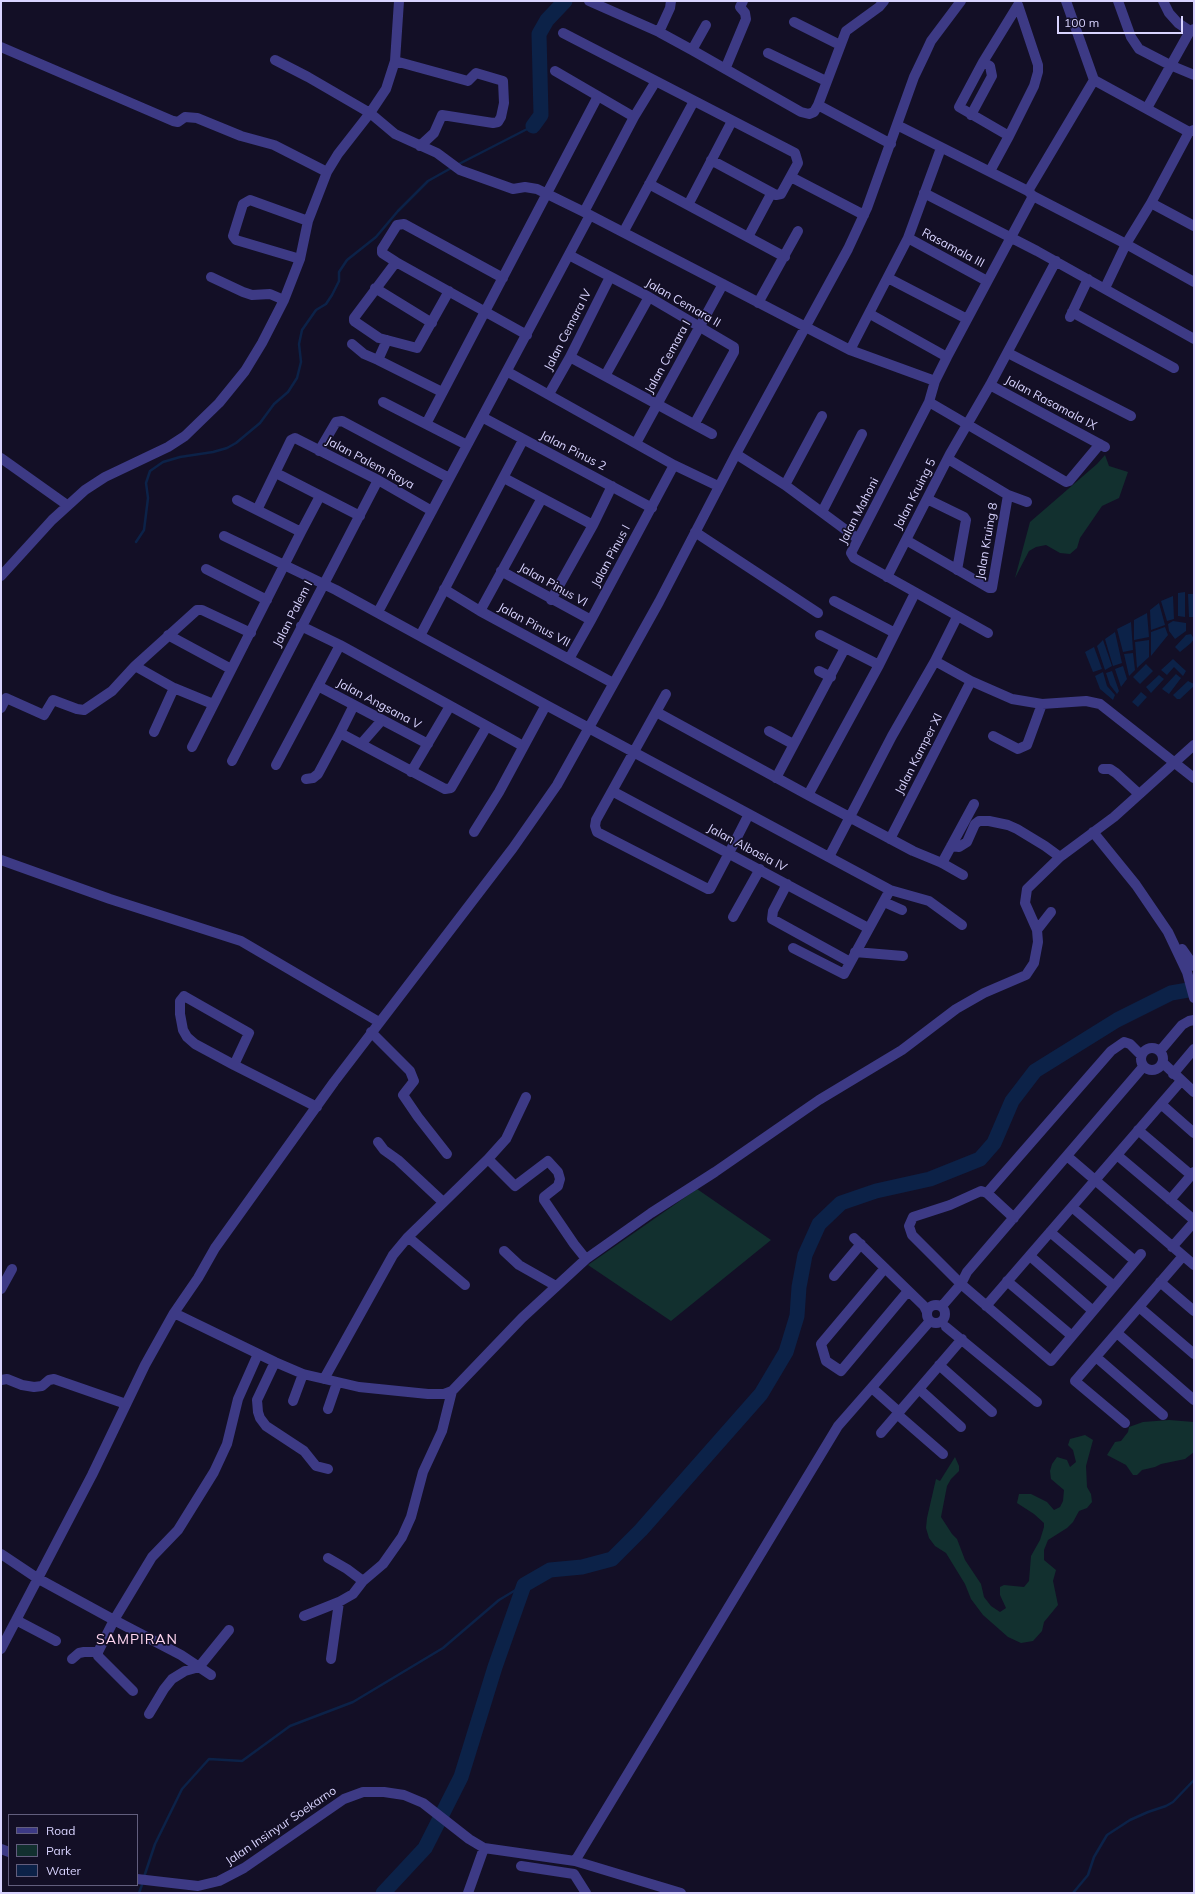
<!DOCTYPE html>
<style>
body{margin:0}
#map{position:relative;width:1195px;height:1894px;overflow:hidden;background:#130f26;font-family:Mulish,sans-serif}
canvas{display:block}
.frame{position:absolute;inset:0;border:2px solid #d9d4ff;pointer-events:none}
.legend{position:absolute;left:8px;top:1814px;width:130px;height:72px;box-sizing:border-box;background:#130f26;border:1px solid #625e7d;margin:0;padding:5px 7px;list-style:none;font-size:12px;color:#d9d4ff}
.legend li{display:flex;align-items:center;gap:8px;height:20px}
.legend b{width:20px;border:1px solid #625e7d}
.scale{position:absolute;left:1057px;top:16px;width:126px;height:18px;box-sizing:border-box;border:2px solid #d9d4ff;border-top:0;padding-left:5px;font-size:12px;line-height:14px;white-space:nowrap;color:#d9d4ff;-webkit-text-stroke:3px #130f26;paint-order:stroke}
</style>
<div id="map">
<canvas width="1195" height="1894"></canvas>
<div class="frame"></div>
<ul class="legend">
<li><b style="height:5px;background:#3d3a85"></b>Road</li>
<li><b style="height:11px;background:#12302f"></b>Park</li>
<li><b style="height:11px;background:#0c2248"></b>Water</li>
</ul>
<div class="scale">100 m</div>
</div>
<script>
const g = document.querySelector('canvas').getContext('2d');
g.lineJoin = 'round';
function paint(path, color) {
  g.fillStyle = color;
  g.fill(path, 'evenodd');
}
function shape(rows) {
  const path = new Path2D();
  for (const r of rows) {
    if (r.length === 3) {
      path.moveTo(r[0] + r[2], r[1]);
      path.arc(r[0], r[1], r[2], 0, 2 * Math.PI);
      continue;
    }
    path.moveTo(r[0], r[1]);
    for (let i = 2; i < r.length; i += 2) path.lineTo(r[i], r[i + 1]);
  }
  return path;
}
function stroke(path, color, width, dash) {
  g.strokeStyle = color;
  g.lineWidth = width;
  g.lineCap = dash ? 'butt' : 'round';
  g.setLineDash(dash || []);
  g.stroke(path);
}
function label(font, color, halo, rows, align = 'center') {
  g.font = font + ' Mulish,sans-serif';
  g.lineWidth = 3.5;
  g.setLineDash([]);
  g.textBaseline = 'middle';
  g.strokeStyle = halo;
  g.fillStyle = color;
  for (const [text, x, y, turn = 0] of rows) {
    g.save();
    g.translate(x, y);
    g.rotate((+turn || 0) * Math.PI / 180);
    g.textAlign = isNaN(turn) ? turn : align;
    if (halo) g.strokeText(text, 0, 0);
    g.fillText(text, 0, 0);
    g.restore();
  }
}
paint(shape([
 [1105,455,1109,466,1128,472,1119,498,1102,506,1080,538,1077,548,1070,554,1060,553,1046,545,1036,547,1029,551,1015,578,1030,522,1097,464],
 [697,1189,771,1240,671,1321,588,1265],
 [1169,1420,1194,1422,1194,1452,1185,1459,1161,1464,1155,1467,1142,1470,1137,1475,1133,1475,1126,1465,1107,1455,1115,1442,1121,1441,1128,1432,1129,1427,1143,1422],
 [1085,1435,1093,1440,1086,1466,1087,1487,1091,1494,1092,1502,1087,1508,1079,1511,1073,1522,1067,1528,1048,1540,1044,1550,1044,1560,1056,1570,1053,1581,1058,1605,1044,1622,1042,1631,1033,1641,1021,1643,1008,1637,983,1615,971,1599,965,1584,946,1553,935,1546,929,1538,926,1528,927,1518,936,1479,940,1481,955,1457,959,1466,959,1471,951,1479,947,1486,941,1517,952,1534,957,1539,965,1560,981,1584,984,1597,991,1606,1000,1612,1006,1608,1000,1595,1000,1587,1004,1585,1024,1587,1029,1581,1031,1556,1040,1540,1044,1527,1044,1523,1034,1514,1017,1503,1019,1494,1031,1494,1047,1502,1054,1510,1060,1507,1063,1501,1064,1490,1051,1479,1050,1471,1052,1464,1057,1457,1067,1460,1070,1467,1076,1462,1073,1450,1068,1445,1070,1439]
]), '#12302f');
paint(shape([
 [1185,592,1185,617,1178,616,1178,593],
 [1188,594,1193,594,1193,617,1189,617],
 [1173,596,1174,619,1167,621,1161,601],
 [1159,603,1165,625,1151,630,1150,610],
 [1147,613,1149,637,1134,640,1134,620],
 [1173,621,1186,623,1186,631,1175,639,1169,631,1168,624],
 [1131,622,1133,650,1123,652,1117,629],
 [1165,627,1168,635,1151,656,1151,632],
 [1115,632,1122,663,1113,666,1105,639],
 [1191,634,1194,639,1191,643,1180,652,1175,647,1186,635],
 [1103,640,1112,666,1105,670,1097,646],
 [1149,640,1149,657,1137,668,1135,642],
 [1094,647,1102,669,1093,672,1085,652],
 [1133,653,1135,670,1129,676,1124,654],
 [1173,659,1186,671,1183,676,1174,667,1167,675,1161,670],
 [1146,664,1153,671,1140,684,1133,677],
 [1123,666,1127,679,1121,687,1115,669],
 [1112,671,1119,691,1117,694,1110,685,1106,673],
 [1103,672,1107,686,1115,695,1113,700,1100,689,1095,676],
 [1176,674,1181,678,1169,694,1162,689],
 [1159,675,1164,679,1151,693,1146,687],
 [1188,681,1194,684,1194,686,1180,699,1177,699,1173,695],
 [1141,692,1147,697,1138,707,1132,702]
]), '#0c2248');
stroke(shape([
 [457,165,533,126],
 [136,542,144,530,148,498,146,483,150,471,163,462,180,457,213,452,227,448,236,443,260,423,274,404,288,392,297,378,301,362,299,344,302,330,316,310,326,304,332,295,339,281,339,272,347,260,376,237,398,211,428,181,453,167],
 [144,1877,155,1844,182,1789,209,1759,242,1761,290,1726,353,1702,443,1648,499,1600,524,1585],
 [139,1893,143,1882],
 [1073,1893,1088,1875,1094,1857,1107,1835,1130,1820,1148,1812,1166,1806,1173,1802,1194,1780]
]), '#0c2248', 2.5);
stroke(shape([
 [533,126,541,115,539,34,547,20,565,1],
 [383,1893,425,1848,461,1777,495,1667,524,1585,550,1570,582,1567,612,1559,641,1530,761,1394,786,1352,797,1316,799,1287,805,1255,819,1224,841,1203,876,1191,930,1179,980,1159,994,1143,1012,1101,1035,1071,1117,1020,1171,993,1194,989]
]), '#0c2248', 15);
stroke(shape([
 [589,1,659,32,692,50,801,112,809,114,814,112,818,105,891,144],
 [1066,1,1094,80,1189,132],
 [1118,1,1131,37,1139,49,1170,65,1194,75],
 [1163,1,1169,13,1178,23,1190,31],
 [794,22,840,45],
 [659,32,670,8,671,1],
 [563,33,795,153,798,163,781,194,776,195,711,160],
 [1,47,173,121,178,122,185,117,197,118,241,136,274,145,327,172],
 [692,50,706,25],
 [768,53,826,81],
 [275,60,308,77,370,113,395,134,437,153,460,170,513,189,525,187,537,189,584,212],
 [395,61,468,81,476,73,503,81,504,103,501,117,498,122,493,123,442,115,434,133,420,146],
 [726,67,746,19,745,13,740,7,743,1],
 [555,71,634,117],
 [656,81,634,117,584,212,850,350,935,381],
 [818,105,846,31,879,7,884,1],
 [1147,108,1190,31,1194,29],
 [971,115,992,76,990,66,983,62],
 [897,125,1028,191,1033,196,1126,244,1151,203,1189,132,1194,130],
 [990,171,1009,136,1034,86,1038,72,1038,65,1018,5,983,62,959,107,1009,136],
 [791,177,864,215],
 [649,184,785,257],
 [1028,191,1094,80],
 [924,193,1037,251,1194,339],
 [1033,196,947,357,935,381,929,402,1066,482,1069,481,1100,444],
 [1151,203,1194,226],
 [688,205,732,121],
 [624,231,694,101],
 [748,237,771,194],
 [908,238,987,281],
 [569,255,649,297,734,347,734,352,695,423],
 [300,259,236,240,233,236,243,204,250,200,308,221],
 [396,262,354,318,354,321,379,338,417,348,449,291],
 [211,277,243,292,252,295,270,294,284,300],
 [503,278,404,224,397,225,382,249,382,253,396,262,527,335],
 [888,278,967,319],
 [375,288,432,323],
 [1105,288,1126,244,1194,282],
 [758,303,798,231],
 [1072,312,1174,368],
 [870,314,947,357],
 [1070,317,1088,279],
 [387,340,378,360,442,392],
 [352,344,364,354,378,360],
 [850,350,908,238,941,148],
 [1008,353,1131,416],
 [570,357,712,434],
 [508,372,674,465,718,486],
 [605,376,649,297],
 [990,385,1105,447],
 [549,394,570,357,610,277],
 [383,402,467,445],
 [929,402,851,553,854,558,988,633],
 [482,417,652,508],
 [426,424,598,96],
 [636,443,723,284],
 [319,451,336,422,342,421,449,478],
 [736,454,785,485,858,539],
 [1,458,67,505],
 [948,459,1008,495,1027,502],
 [276,473,360,516],
 [504,478,593,525],
 [785,485,822,416],
 [927,499,964,517,966,520,957,570],
 [237,500,301,532],
 [257,510,291,440,295,438,378,480,432,511],
 [822,512,862,434],
 [695,532,818,613],
 [224,536,336,590,546,705,890,890,929,901,962,925],
 [906,540,989,588,992,588,1008,495],
 [206,569,267,600],
 [501,571,591,620],
 [1,576,52,520,85,490,105,477,168,447,185,436,219,403,245,371,262,343,284,300,300,259,308,221,327,172,338,154,370,113,386,89,395,61,399,1],
 [887,577,950,454,990,385,1056,261],
 [444,589,480,611,613,683],
 [551,600,593,525,612,486],
 [834,601,895,633],
 [480,611,542,498],
 [378,612,590,215],
 [301,626,340,645,523,746],
 [168,635,231,669],
 [820,635,879,665],
 [420,636,523,440],
 [569,659,591,620,674,465],
 [935,661,971,681,1012,699,1042,704,1086,701,1100,704,1194,778],
 [135,666,174,688,213,704],
 [819,671,831,677],
 [318,686,428,744],
 [666,694,596,820,595,826,597,832,708,889,710,889,729,853,749,814],
 [354,705,340,733,445,789,451,788,487,726],
 [1,708,6,698,44,715,53,700,77,709,84,710,112,691,135,666,197,610,202,610,251,633],
 [656,713,660,714,808,795,913,851,942,863,963,875],
 [769,731,793,744],
 [154,732,174,688],
 [993,736,1018,749,1027,745,1042,704],
 [361,744,382,720],
 [192,747,301,532,320,496],
 [232,761,378,480],
 [276,765,340,645],
 [1103,769,1110,769,1116,773,1139,794],
 [411,772,450,706],
 [776,778,845,648],
 [306,779,313,778,318,774,340,733],
 [612,791,868,928],
 [808,795,879,665,915,593],
 [474,832,499,792,546,705],
 [1093,832,1136,885,1168,932,1187,972,1194,998],
 [890,839,971,681],
 [951,846,959,847,967,842,975,824,979,821,989,821,1008,825,1017,829,1045,846,1060,857],
 [829,857,892,736,935,661,957,617],
 [1,860,110,899,241,941,379,1022],
 [942,863,974,804],
 [787,884,773,911,772,919,850,962],
 [884,902,902,910],
 [733,917,760,869],
 [1037,930,1051,912],
 [793,948,844,974,890,890],
 [1182,949,1194,966],
 [855,952,903,956],
 [184,996,249,1033,234,1065,195,1044,187,1037,183,1030,180,1014,180,1001,184,996],
 [371,1032,410,1071,414,1081,403,1095,418,1117,447,1154],
 [1152,1059,11],
 [1160,1051,1182,1025,1189,1021,1194,1020],
 [1163,1063,1194,1092],
 [234,1065,317,1107],
 [1173,1074,1194,1049],
 [1161,1104,1194,1133],
 [1138,1130,1191,1175],
 [378,1142,384,1150,398,1160,443,1202],
 [1117,1155,1194,1220],
 [1067,1156,1194,1265],
 [488,1159,515,1186,548,1161,558,1172,560,1179,558,1186,544,1197,544,1200,574,1244,586,1259],
 [987,1193,1111,1051,1124,1042,1130,1044,1141,1055],
 [1170,1200,1194,1172],
 [1072,1207,1135,1261],
 [1014,1218,987,1193,981,1191,950,1205,913,1217,909,1226,912,1235,961,1284,1051,1361,1141,1254],
 [1050,1232,1114,1286],
 [408,1237,465,1285],
 [854,1238,924,1306,927,1312],
 [1172,1247,1194,1222],
 [504,1251,519,1265,556,1286],
 [1030,1256,1093,1311],
 [885,1268,821,1344,826,1361,841,1371,908,1291],
 [834,1276,861,1244],
 [1007,1281,1072,1336],
 [1160,1282,1194,1311],
 [1,1289,12,1269],
 [936,1314,9],
 [942,1306,961,1284,967,1272,1143,1067],
 [986,1306,1181,1081],
 [1139,1307,1194,1354],
 [174,1313,275,1362,303,1374,359,1387,428,1394,444,1394,452,1391,522,1318,586,1259,651,1213,715,1172,819,1100,902,1050,956,1009,984,993,1026,975,1034,963,1038,942,1037,930,1025,903,1027,889,1060,857,1114,817,1194,745],
 [946,1327,1037,1402],
 [1117,1333,1194,1400],
 [1096,1357,1163,1415],
 [275,1362,257,1400,258,1412,260,1418,266,1426,304,1451,316,1466,328,1469],
 [939,1365,992,1412],
 [324,1379,393,1255,408,1237,488,1159,506,1139,526,1097],
 [1,1380,7,1379,22,1385,34,1387,42,1386,49,1380,54,1379,126,1404],
 [872,1388,899,1412],
 [919,1389,961,1427],
 [293,1401,303,1374],
 [328,1409,337,1383],
 [897,1414,943,1454],
 [1125,1423,1075,1381,1183,1256],
 [881,1433,962,1339],
 [1,1554,37,1578,114,1620,181,1655,211,1675],
 [328,1558,347,1569,363,1581],
 [304,1616,339,1602,353,1594,363,1581,383,1564,402,1537,411,1517,423,1472,442,1431,452,1391],
 [16,1620,56,1641],
 [1,1649,92,1475,145,1365,174,1313,198,1278,215,1248,334,1082,513,848,557,785,659,602,736,454,848,249,867,208,914,77,925,54,931,41,961,1],
 [72,1659,79,1653,84,1652,98,1652],
 [331,1659,339,1602],
 [133,1691,98,1656,98,1652,114,1620,152,1557,178,1530,214,1472,227,1444,238,1399,258,1354],
 [149,1714,164,1689,172,1679,185,1671,199,1667,229,1630],
 [1,1849,9,1852],
 [575,1861,838,1426,930,1321],
 [521,1866,574,1874,586,1893],
 [137,1879,198,1886,219,1881,244,1868,344,1799,363,1792,384,1792,404,1795,423,1803,469,1839,484,1848,575,1861,681,1893],
 [468,1893,484,1848]
]), '#3d3a85', 10);
label('12px', '#d9d4ff', '#130f26', [
 ["Rasamala III",953,248,28],
 ["Jalan Cemara II",683,303,30],
 ["Jalan Cemara IV",568,330,-63],
 ["Jalan Cemara I",668,357,-61],
 ["Jalan Rasamala IX",1051,403,28],
 ["Jalan Pinus 2",573,451,27],
 ["Jalan Palem Raya",370,463,28],
 ["Jalan Kruing 5",915,494,-63],
 ["Jalan Mahoni",859,511,-63],
 ["Jalan Kruing 8",987,541,-80],
 ["Jalan Pinus I",611,556,-62],
 ["Jalan Pinus Vl",553,585,29],
 ["Jalan Palem I",293,614,-63],
 ["Jalan Pinus VII",534,625,28],
 ["Jalan Angsana V",379,704,28],
 ["Jalan Kamper XI",919,754,-63],
 ["Jalan Albasia lV",747,848,28],
 ["Jalan Insinyur Soekarno",281,1826,-34]
]);
g.letterSpacing = '1px';
label('14px', '#ffd6f0', '#130f26', [
 ["SAMPIRAN",137,1640]
]);
g.letterSpacing = '0px';
</script>
